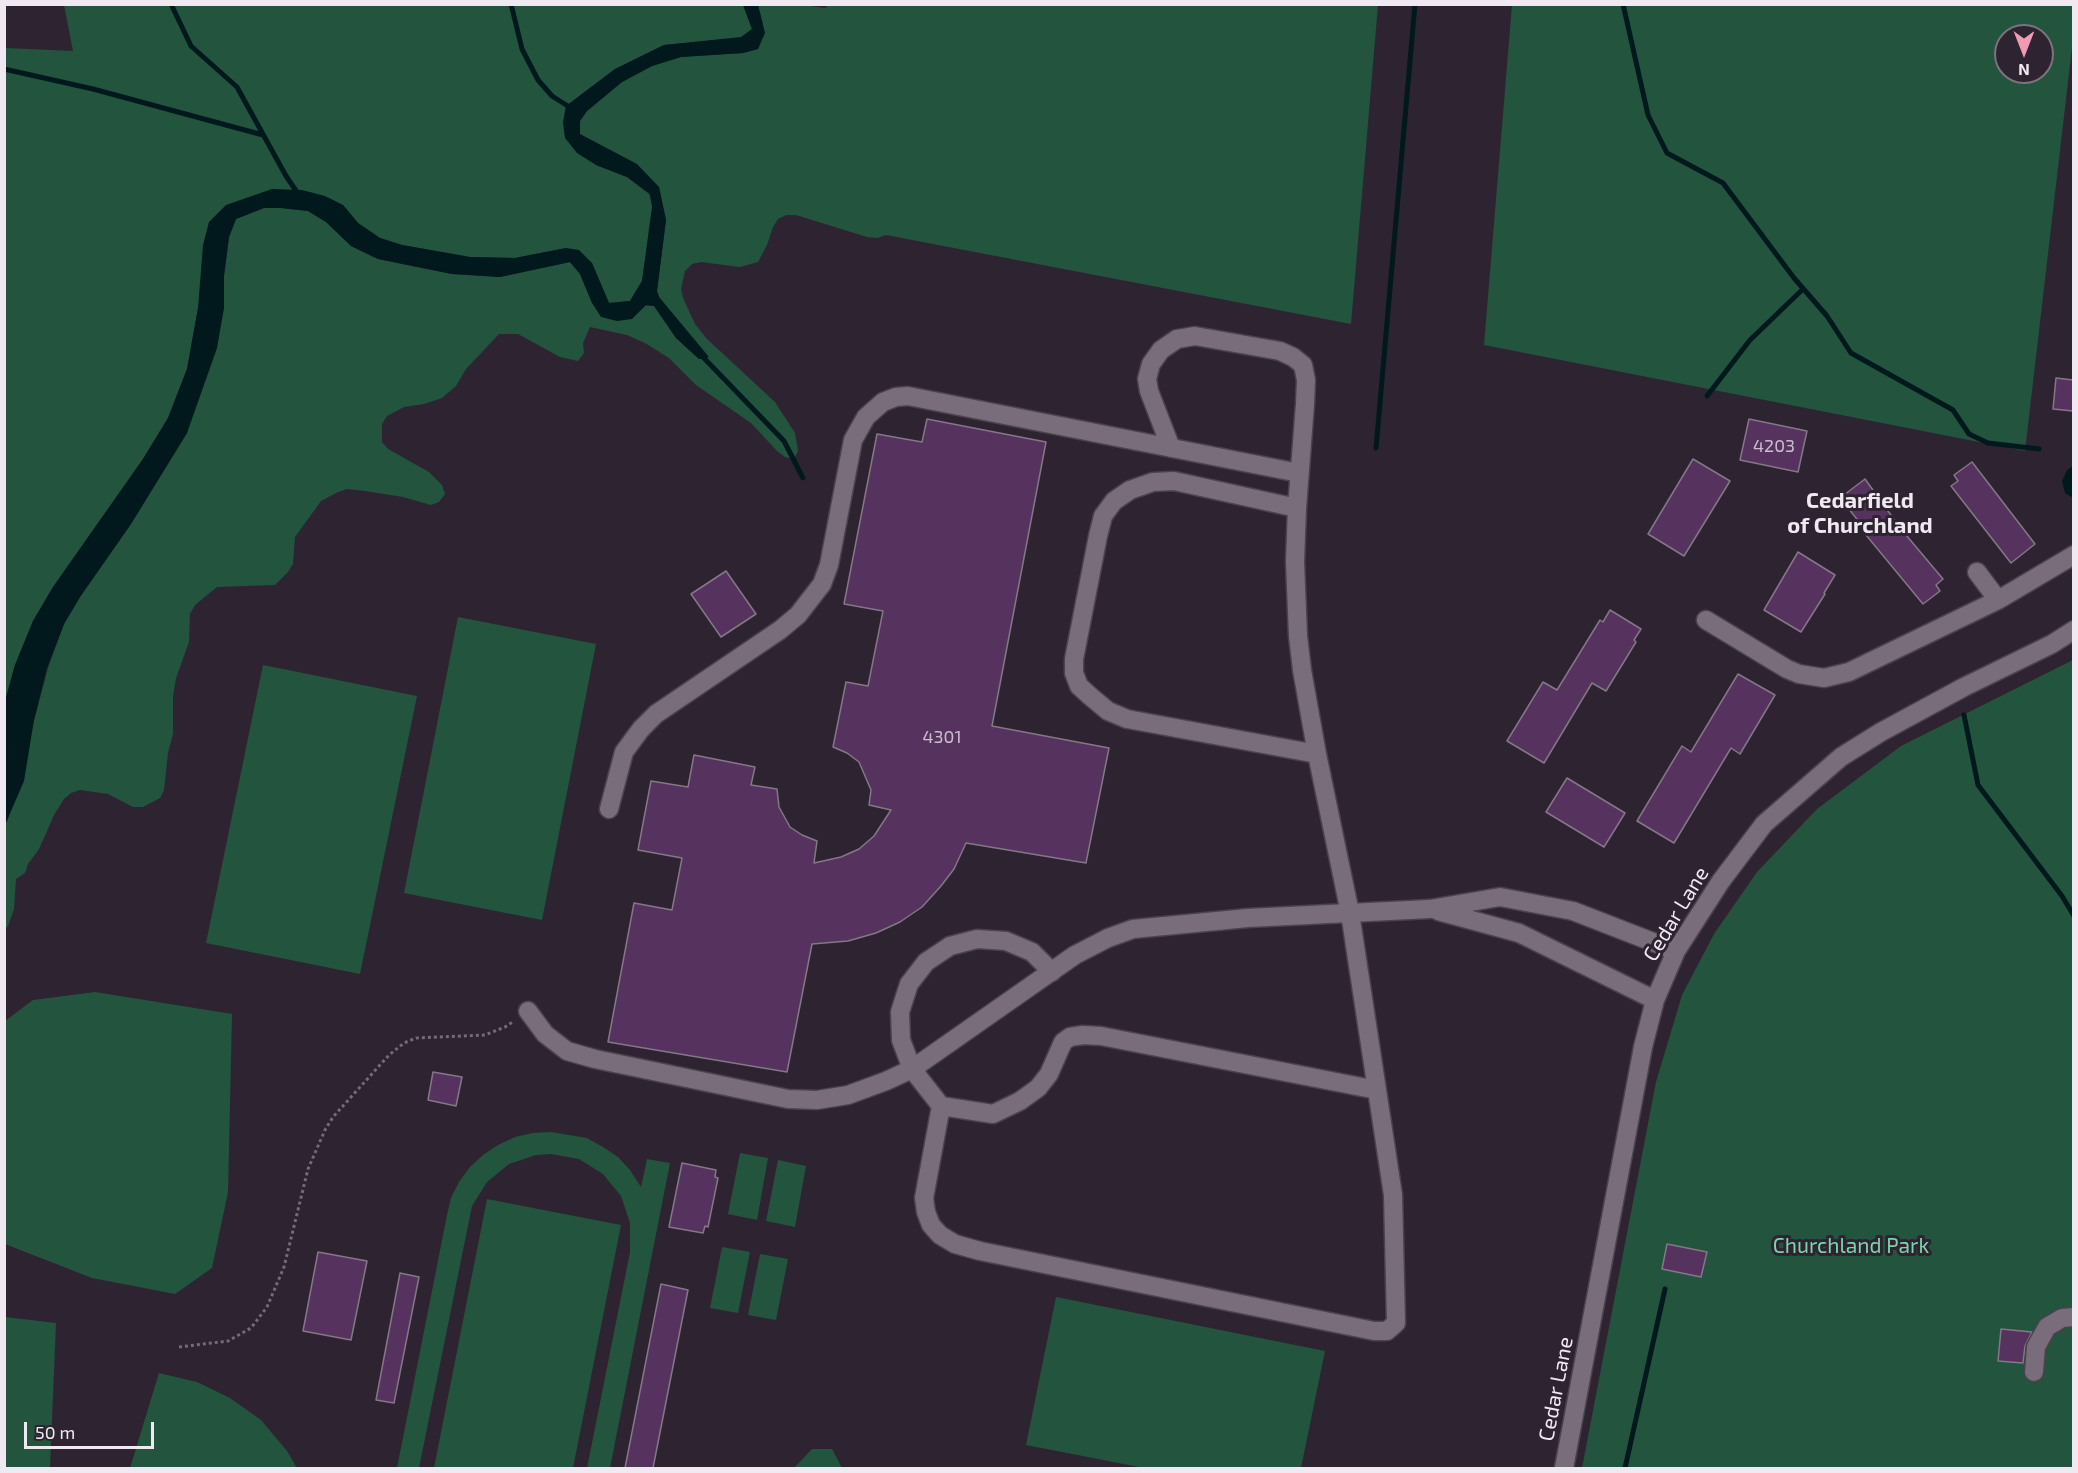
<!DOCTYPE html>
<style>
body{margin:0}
#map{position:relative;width:2078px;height:1473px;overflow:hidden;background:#2e2431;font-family:"Exo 2",sans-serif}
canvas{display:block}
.frame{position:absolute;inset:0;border:6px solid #f0e9f2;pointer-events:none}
.north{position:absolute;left:1994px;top:24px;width:60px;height:60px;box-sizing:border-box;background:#2e2431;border:2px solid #7c737e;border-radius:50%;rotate:180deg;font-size:16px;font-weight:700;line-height:24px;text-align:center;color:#f0e9f2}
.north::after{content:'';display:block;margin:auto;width:21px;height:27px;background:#f19ab4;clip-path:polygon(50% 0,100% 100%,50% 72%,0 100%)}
.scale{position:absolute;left:24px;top:1422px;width:130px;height:27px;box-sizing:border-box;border:3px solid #f0e9f2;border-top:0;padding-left:8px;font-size:18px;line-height:21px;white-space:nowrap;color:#f0e9f2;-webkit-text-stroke:4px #2e2431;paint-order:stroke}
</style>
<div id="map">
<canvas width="2078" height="1473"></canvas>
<div class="frame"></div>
<div class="north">N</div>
<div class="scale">50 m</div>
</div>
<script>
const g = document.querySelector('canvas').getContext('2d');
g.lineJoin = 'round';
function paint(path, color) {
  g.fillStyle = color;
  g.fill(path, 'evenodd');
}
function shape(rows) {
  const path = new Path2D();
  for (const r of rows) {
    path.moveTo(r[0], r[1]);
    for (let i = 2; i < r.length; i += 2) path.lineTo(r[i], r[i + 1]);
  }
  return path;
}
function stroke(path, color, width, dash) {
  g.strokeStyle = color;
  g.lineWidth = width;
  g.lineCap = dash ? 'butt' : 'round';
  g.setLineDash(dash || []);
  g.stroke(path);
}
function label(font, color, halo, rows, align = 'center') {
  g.font = font + ' "Exo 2",sans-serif';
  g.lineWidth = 6;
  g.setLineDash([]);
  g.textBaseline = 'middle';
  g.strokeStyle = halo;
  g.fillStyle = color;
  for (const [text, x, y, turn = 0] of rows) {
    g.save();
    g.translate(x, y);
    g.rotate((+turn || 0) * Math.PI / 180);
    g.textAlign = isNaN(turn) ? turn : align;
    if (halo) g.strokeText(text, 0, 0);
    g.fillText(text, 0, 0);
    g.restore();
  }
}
paint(shape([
 [830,4,1378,5,1351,324,886,235,877,238,867,237,796,215,786,215,778,219,773,227,767,245,758,262,740,267,701,262,692,264,685,271,681,289,683,298,695,324,707,339,775,402,795,433,798,451,794,459,785,457,777,451,751,423,696,385,669,358,645,343,627,335,590,327,583,343,584,353,578,361,560,357,518,334,499,334,466,369,456,386,442,398,424,404,404,407,387,416,382,424,382,442,388,449,429,472,442,485,445,494,439,502,431,505,403,497,365,491,347,489,338,492,321,501,295,537,293,564,288,572,275,585,217,587,195,605,190,614,189,642,176,678,173,696,173,734,168,753,164,790,160,798,143,807,133,807,108,794,80,790,71,793,64,799,54,815,39,849,28,864,25,873,16,879,14,909,8,926,5,929,5,825,8,819,48,668,64,624,80,597,131,524,187,433,224,308,224,276,229,237,236,219,264,208,281,208,308,211,326,222,351,246,378,259,452,274,500,277,570,262,580,274,592,303,654,306,676,338,699,359,708,358,659,297,657,291,666,220,659,187,580,134,580,121,587,111,622,82,652,66,681,57,743,53,758,49,763,24,758,5,803,5,825,8],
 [64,5,743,5,752,29,741,38,664,45,615,69,566,106,563,123,596,165,627,177,649,194,653,207,642,281,630,301,609,303,592,263,566,248,515,258,470,257,402,245,380,238,358,223,343,205,226,205,198,308,187,369,168,418,143,459,53,587,33,621,15,665,5,701,5,48,73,51],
 [1512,5,2073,5,2073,39,2025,451,1484,345],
 [2006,36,2042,36,2042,72,2006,72],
 [458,617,596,644,542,920,404,893],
 [2073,660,2073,1468,1582,1468,1656,1082,1682,995,1714,934,1757,872,1817,809,1901,746],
 [263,665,417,696,360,974,206,943],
 [95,992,232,1014,228,1192,212,1268,175,1294,92,1278,5,1244,5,1021,33,1000],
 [551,1132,587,1138,603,1147,618,1157,630,1170,641,1187,647,1159,670,1163,610,1468,587,1468,630,1252,630,1223,621,1196,603,1174,579,1159,551,1154,536,1155,509,1164,487,1182,472,1206,419,1468,397,1468,447,1215,451,1198,459,1182,470,1167,483,1155,498,1145,515,1137,533,1133],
 [740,1153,768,1158,757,1220,728,1214],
 [778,1160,806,1166,795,1227,766,1221],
 [487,1199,621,1225,573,1468,434,1468],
 [722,1247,750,1252,738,1313,710,1308],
 [760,1254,788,1259,776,1320,748,1315],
 [1056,1297,1325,1351,1301,1468,1144,1468,1026,1445],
 [5,1317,56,1323,50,1468,5,1468],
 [159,1373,197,1382,230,1398,261,1420,287,1451,297,1468,130,1468],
 [812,1449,832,1449,842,1468,794,1468]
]), '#23543d');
paint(shape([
 [743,5,758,5,765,33,758,49,743,53,681,57,652,66,622,82,587,111,580,121,580,134,637,164,659,187,666,220,657,291,659,297,709,357,699,359,676,338,654,306,646,305,632,319,617,321,601,317,592,303,580,274,570,262,500,277,452,274,378,259,351,246,326,222,308,211,281,208,264,208,236,219,229,237,224,276,224,308,217,348,187,433,131,524,80,597,64,624,47,668,34,720,24,781,5,825,5,701,15,665,33,621,53,587,143,459,168,418,187,369,198,308,203,245,209,222,226,205,272,189,302,190,325,196,343,205,358,223,380,238,402,245,470,257,515,258,566,248,579,250,592,263,609,303,630,301,642,281,652,207,650,194,627,177,596,165,577,153,565,138,563,123,566,106,615,69,664,45,741,37,752,29],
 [2073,466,2073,498,2065,493,2062,481,2067,470]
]), '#01191d');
stroke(shape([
 [171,4,191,46,237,87,286,176,299,195],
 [511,4,522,49,538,80,552,96,571,108],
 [1623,4,1648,115,1667,153,1723,183,1794,278,1827,316,1851,353,1953,410,1969,434,1988,443,2039,449],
 [4,69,93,89,263,135],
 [700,354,784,441,803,478],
 [1707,396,1750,340,1803,289],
 [1376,448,1415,4],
 [1964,715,1978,785,2062,896,2074,916],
 [1625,1468,1665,1289]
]), '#01191d', 5);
const building = shape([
 [2056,378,2073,380,2073,411,2053,409,2056,378],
 [927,419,1046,442,992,726,1109,748,1086,863,966,843,954,869,941,886,922,907,900,922,876,933,848,941,812,944,787,1072,608,1042,634,903,672,910,682,858,638,850,651,781,688,787,694,755,755,767,751,785,777,789,779,807,790,827,802,835,817,841,814,863,841,857,859,849,874,836,891,810,869,805,871,790,859,762,847,753,833,747,846,682,868,686,883,611,844,604,877,434,922,442,927,419],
 [1749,419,1807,431,1798,472,1740,460,1749,419],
 [1693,459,1730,481,1684,556,1648,534,1693,459],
 [1972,462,2035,544,2011,563,1951,486,1958,481,1954,475,1972,462],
 [1865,479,1901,529,1943,579,1936,585,1940,591,1923,604,1866,535,1868,533,1840,498,1865,479],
 [1798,552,1835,575,1824,593,1825,594,1801,632,1764,610,1798,552],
 [726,571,756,614,721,637,691,594,726,571],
 [1610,610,1641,629,1634,640,1636,642,1606,691,1592,683,1544,763,1507,741,1543,682,1557,690,1600,620,1603,622,1610,610],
 [1738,674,1775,695,1740,754,1731,748,1674,843,1637,821,1682,746,1691,752,1738,674],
 [1567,778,1625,813,1604,847,1546,812,1567,778],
 [433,1072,462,1077,456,1106,428,1100,433,1072],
 [682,1163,716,1170,715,1177,718,1178,708,1227,705,1226,703,1233,669,1227,682,1163],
 [1667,1244,1707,1252,1701,1277,1662,1269,1667,1244],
 [318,1252,367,1261,351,1340,303,1331,318,1252],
 [400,1273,419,1277,394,1403,376,1400,400,1273],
 [661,1284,688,1290,653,1468,625,1468,661,1284],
 [2001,1329,2032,1332,2025,1346,2023,1363,1998,1361,2001,1329]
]);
paint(building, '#56335e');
stroke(building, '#847787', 1.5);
const minor = shape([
 [1297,508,1174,481,1153,482,1130,490,1114,501,1103,516,1098,536,1074,659,1074,673,1079,686,1090,696,1108,711,1127,719,1317,754],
 [1977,572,1998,600],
 [1706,620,1787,669,1799,674,1824,678,1849,672,1998,600,2074,555],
 [609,809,624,752,641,729,656,714,780,630,798,615,822,584,829,565,853,440,866,417,883,402,896,397,908,396,1299,473],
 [1438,911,1519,933,1655,1000],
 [1052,972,1032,952,1006,941,977,939,950,946,926,962,909,984,900,1012,901,1040,912,1069,941,1106,924,1198,926,1212,931,1225,940,1235,955,1244,980,1251,1374,1331,1387,1331,1396,1323,1393,1195,1350,913,1317,754,1302,670,1298,636,1295,562,1297,508,1305,404,1306,380,1303,365,1293,357,1280,351,1195,336,1177,339,1161,350,1151,364,1147,379,1149,391,1171,448],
 [528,1011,545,1034,567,1051,595,1059,788,1099,817,1100,848,1095,886,1081,912,1069,1075,955,1108,938,1133,929,1248,918,1430,909,1500,897,1573,911,1676,951],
 [941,1106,993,1114,1020,1101,1038,1088,1049,1074,1063,1042,1070,1037,1083,1035,1101,1036,1377,1090],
 [2034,1372,2036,1347,2047,1327,2062,1318,2074,1317],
 [1564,1468,1643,1047,1655,1000,1676,951,1721,881,1764,824,1841,757,1881,732,1964,687,2052,644,2074,630]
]);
stroke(minor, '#4a424c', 21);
stroke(shape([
 [179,1347,228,1341,251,1328,267,1307,284,1267,308,1169,325,1130,333,1117,389,1055,404,1043,416,1038,485,1035,505,1027,514,1021]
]), '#746b77', 3, [3, 3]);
stroke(minor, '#796d7c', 18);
label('18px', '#cabccd', null, [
 ["4203",1774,446],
 ["4301",942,737]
]);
label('21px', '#f0e9f2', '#2e2431', [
 ["Cedar Lane",1676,914,-59],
 ["Cedar Lane",1556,1389,-79]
]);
label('21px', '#79d6a9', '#2e2431', [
 ["Churchland Park",1851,1246]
]);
label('bold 22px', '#f0e9f2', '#2e2431', [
 ["Cedarfield",1860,501],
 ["of Churchland",1860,526]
]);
</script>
